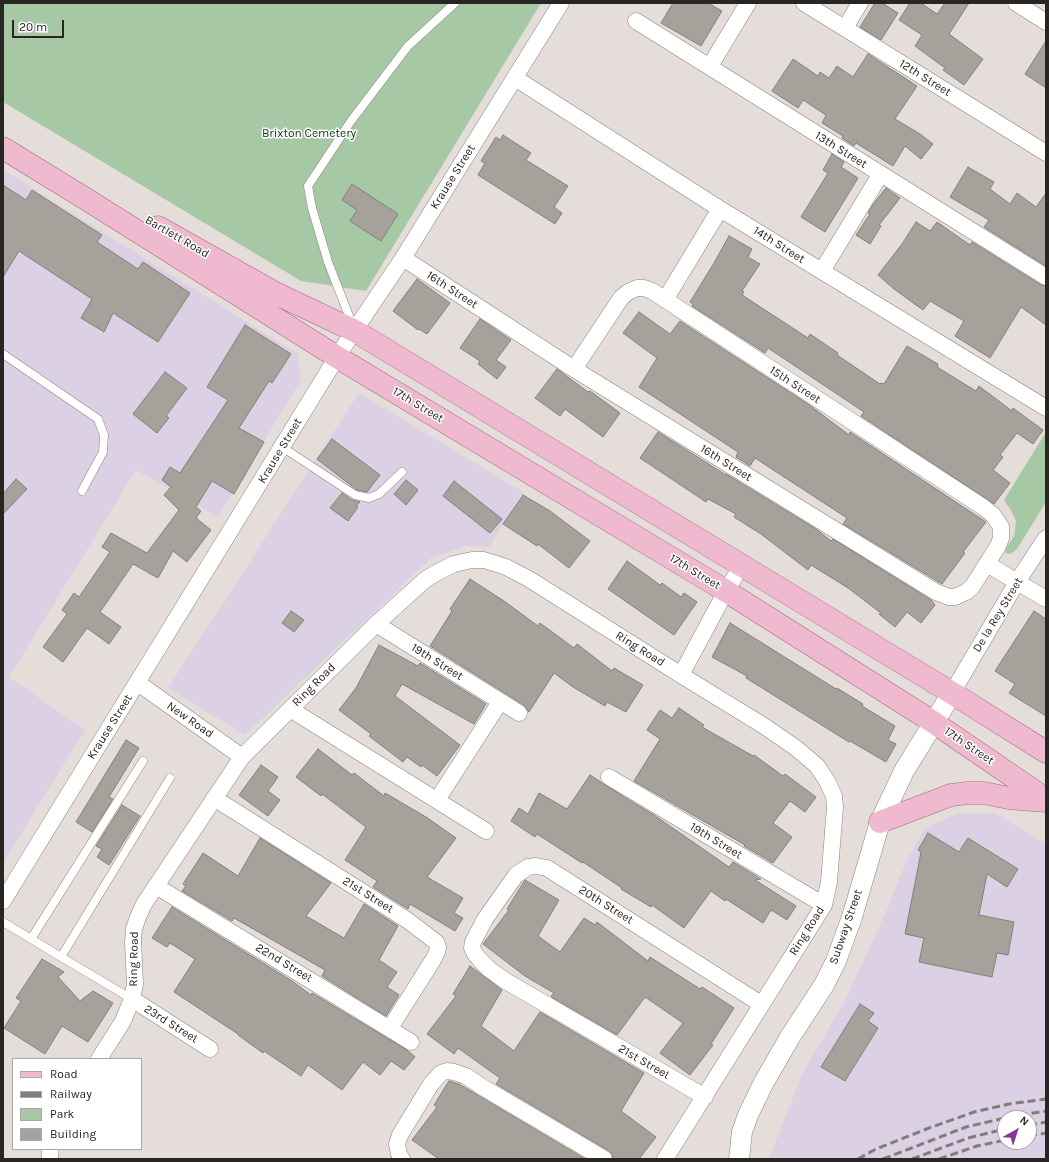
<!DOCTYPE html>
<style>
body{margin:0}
#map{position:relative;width:1049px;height:1162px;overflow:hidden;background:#e5ddd9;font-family:Karla,sans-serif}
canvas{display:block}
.frame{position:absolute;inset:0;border:4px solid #282523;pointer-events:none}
.legend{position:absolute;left:12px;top:1058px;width:130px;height:92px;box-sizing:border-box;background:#fff;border:1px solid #a9a8a7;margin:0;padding:5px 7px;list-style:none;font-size:12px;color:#282523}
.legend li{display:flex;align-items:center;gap:8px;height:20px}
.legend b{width:20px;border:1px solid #a9a8a7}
.north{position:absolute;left:997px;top:1110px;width:40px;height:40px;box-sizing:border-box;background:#fff;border:1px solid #a9a8a7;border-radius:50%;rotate:39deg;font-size:11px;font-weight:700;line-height:16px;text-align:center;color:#282523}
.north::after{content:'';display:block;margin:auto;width:14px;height:18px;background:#8d339e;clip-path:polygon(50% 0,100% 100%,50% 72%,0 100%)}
.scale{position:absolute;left:12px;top:20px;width:52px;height:18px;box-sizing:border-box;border:2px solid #282523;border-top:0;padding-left:5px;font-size:12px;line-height:14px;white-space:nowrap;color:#282523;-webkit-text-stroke:3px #fff;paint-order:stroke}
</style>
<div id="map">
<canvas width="1049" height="1162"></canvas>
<div class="frame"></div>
<ul class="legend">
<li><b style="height:5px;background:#efb9cf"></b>Road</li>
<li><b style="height:5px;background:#827d7a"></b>Railway</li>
<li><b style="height:11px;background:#a6c8a4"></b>Park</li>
<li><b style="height:11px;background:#a7a19c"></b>Building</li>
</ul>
<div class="north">N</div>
<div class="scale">20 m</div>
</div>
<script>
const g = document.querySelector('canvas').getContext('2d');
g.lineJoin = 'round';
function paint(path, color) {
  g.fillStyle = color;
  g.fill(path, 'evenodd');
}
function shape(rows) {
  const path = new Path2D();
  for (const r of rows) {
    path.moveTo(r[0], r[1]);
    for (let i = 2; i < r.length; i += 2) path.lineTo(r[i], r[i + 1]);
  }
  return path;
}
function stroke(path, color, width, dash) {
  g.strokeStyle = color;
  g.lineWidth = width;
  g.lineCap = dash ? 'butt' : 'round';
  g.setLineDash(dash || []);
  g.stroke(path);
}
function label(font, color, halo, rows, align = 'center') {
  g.font = font + ' Karla,sans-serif';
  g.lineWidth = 3;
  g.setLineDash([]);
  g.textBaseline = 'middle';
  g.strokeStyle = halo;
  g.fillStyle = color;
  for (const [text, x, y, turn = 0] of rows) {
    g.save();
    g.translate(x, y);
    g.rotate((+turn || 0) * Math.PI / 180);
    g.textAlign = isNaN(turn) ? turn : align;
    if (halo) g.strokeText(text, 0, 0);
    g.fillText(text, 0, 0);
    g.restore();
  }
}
paint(shape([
 [3,170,298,354,301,380,218,517,136,470,9,677,85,730,3,863],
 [359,393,523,492,489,547,466,546,431,558,245,735,168,688],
 [960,813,995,813,1046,844,1046,1159,769,1159,802,1074,846,999,886,912,906,862,925,828],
 [1005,1118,1029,1118,1029,1142,1005,1142]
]), '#dbd0e4');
paint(shape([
 [3,3,541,3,366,291,301,281,3,102],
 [1046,432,1046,502,1017,549,1010,554,1006,553,1005,550,1014,536,1016,521,1011,510,1004,500]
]), '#a6c8a4');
const building = shape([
 [673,3,708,3,722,11,701,46,661,23,673,3],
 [875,3,882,3,898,13,881,40,860,27,875,3],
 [910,3,921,3,937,14,945,3,969,3,949,34,983,59,964,85,943,70,945,68,915,46,922,35,899,20,910,3],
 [1046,41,1046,88,1025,74,1046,41],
 [868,54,917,86,895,119,920,134,933,144,921,159,905,146,893,166,856,143,854,146,842,138,843,136,822,123,826,115,803,100,798,108,772,91,793,59,818,76,820,72,829,78,837,66,853,77,868,54],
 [503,135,531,153,526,160,568,186,554,207,562,213,555,224,478,175,485,163,481,161,496,137,500,140,503,135],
 [832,154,844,162,841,167,858,178,825,232,801,217,828,173,823,170,832,154],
 [968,167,994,182,990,189,1010,204,1017,193,1036,207,1046,193,1046,266,984,227,989,220,950,197,968,167],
 [352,184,398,214,381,241,350,221,357,210,342,200,352,184],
 [3,185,26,200,32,190,102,235,97,242,138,269,143,262,190,293,158,342,113,313,104,332,81,318,92,299,19,251,3,277,3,185],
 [886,188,900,198,879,225,881,226,870,244,856,235,870,214,868,213,874,203,886,188],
 [916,222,930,231,937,222,970,245,972,242,1041,285,1046,286,1046,325,1021,307,990,358,955,336,964,321,930,301,923,310,894,289,878,275,902,244,916,222],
 [729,236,752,249,748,257,760,264,742,291,744,292,742,295,808,338,810,334,838,353,837,355,880,384,881,383,884,384,907,346,938,364,937,367,976,391,979,386,1012,411,1013,408,1043,430,1033,444,1017,433,1000,455,1003,457,993,470,1010,483,994,504,861,416,864,412,768,348,765,353,692,306,693,304,690,302,714,263,729,236],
 [417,279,450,303,427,334,419,329,418,330,393,311,417,279],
 [639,312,670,334,680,321,808,404,849,435,850,432,986,522,963,552,965,553,942,584,843,524,847,518,755,458,750,466,736,457,738,452,639,387,657,358,623,333,639,312],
 [480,319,511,340,496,360,506,367,497,379,478,364,480,361,460,348,480,319],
 [245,325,291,354,272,383,269,381,239,428,264,442,234,494,212,481,196,507,201,511,196,518,211,530,187,562,173,551,158,578,133,564,100,612,121,627,109,644,87,628,63,662,43,647,67,614,62,610,74,593,79,597,110,552,102,547,111,533,147,553,179,510,164,495,171,487,162,480,170,467,180,473,228,400,207,387,245,325],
 [557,369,588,392,590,391,620,413,603,437,565,409,560,416,535,398,557,369],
 [165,372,187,388,166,416,169,418,157,433,133,414,165,372],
 [658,432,726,475,726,474,816,529,831,541,833,539,931,600,935,605,921,623,907,612,895,627,879,614,881,613,848,588,811,565,808,570,761,534,734,517,736,514,708,499,706,502,640,458,658,432],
 [332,439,380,475,367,492,357,490,317,459,332,439],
 [16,479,27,489,3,514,3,494,16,479],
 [406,480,418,490,406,505,394,494,406,480],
 [454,481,502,519,490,533,443,496,454,481],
 [342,493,352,500,360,502,356,506,358,507,348,521,330,508,342,493],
 [523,495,550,511,590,541,569,568,538,544,537,546,503,524,523,495],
 [627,561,660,585,662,583,681,597,684,593,697,602,674,635,608,589,627,561],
 [470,579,504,601,538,626,540,623,574,648,577,644,612,671,614,668,643,685,626,712,607,702,605,706,573,687,554,673,529,712,524,705,430,646,452,611,450,609,470,579],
 [291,611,304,620,294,632,282,623,291,611],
 [1034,611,1046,619,1046,716,1009,693,1015,684,995,671,1034,611],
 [730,623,836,689,837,688,863,704,862,706,895,726,888,740,896,744,886,762,850,741,849,742,746,678,747,676,712,657,730,623],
 [379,645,418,666,420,663,486,704,474,724,402,684,395,696,460,745,437,776,422,765,421,767,407,757,403,762,369,736,371,734,339,710,356,688,379,645],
 [679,708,704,725,702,727,753,756,754,755,783,776,785,774,816,797,805,812,790,801,773,823,792,837,773,863,744,846,745,845,634,781,660,739,647,730,660,710,672,718,679,708],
 [126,740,139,748,109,797,113,799,92,832,76,822,126,740],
 [318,749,352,775,354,773,384,796,385,793,426,817,456,838,427,877,463,898,454,913,463,918,455,931,410,904,408,909,373,887,377,881,345,860,366,827,322,794,321,796,296,777,318,749],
 [261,765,278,777,268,791,280,800,268,816,239,795,261,765],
 [590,775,624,797,654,815,729,867,733,862,761,879,755,880,796,906,787,920,771,910,763,923,726,899,725,901,711,891,684,928,652,905,651,907,621,889,622,888,583,862,582,863,537,834,535,837,511,821,519,808,528,814,539,793,567,809,590,775],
 [122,805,140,816,109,865,97,857,102,849,96,846,122,805],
 [928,833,959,852,968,838,1018,869,1007,887,987,874,979,915,1014,922,1008,955,997,953,992,977,919,962,924,938,905,934,921,852,918,850,928,833],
 [260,838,331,883,306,916,344,938,364,904,398,926,379,960,397,972,387,987,399,995,386,1016,322,976,325,970,234,918,232,921,182,891,186,886,183,884,203,853,238,876,260,838],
 [525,880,559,900,538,936,560,952,584,918,595,925,597,922,648,961,650,957,700,989,702,987,734,1008,711,1044,713,1045,690,1075,660,1053,683,1023,645,997,617,1035,553,998,551,996,554,993,525,976,483,944,509,910,507,909,525,880],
 [172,907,292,981,311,995,312,993,407,1050,415,1057,404,1070,391,1061,380,1075,363,1062,342,1090,308,1065,301,1076,264,1051,263,1053,238,1035,238,1034,174,992,195,959,170,943,167,947,152,938,172,907],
 [42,959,64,972,58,977,80,1001,93,991,113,1003,88,1042,62,1026,45,1054,4,1028,21,1001,16,998,42,959],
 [470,966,502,990,481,1026,514,1051,540,1012,644,1073,621,1111,656,1137,639,1159,613,1159,612,1154,609,1151,496,1084,500,1078,458,1048,454,1054,427,1034,456,996,453,994,470,966],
 [860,1004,874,1013,868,1021,878,1028,845,1081,821,1067,860,1004],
 [449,1081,459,1084,585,1159,439,1159,412,1140,437,1107,434,1105,449,1081]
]);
paint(building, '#a7a19c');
stroke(building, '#85807a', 1);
const service = shape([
 [353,326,328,262,312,208,308,186,351,121,408,46,455,3],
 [3,354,98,419,104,435,103,452,82,491],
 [282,447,355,495,369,498,379,494,402,472],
 [3,922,61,957,170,778],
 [31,939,143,761],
 [61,957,132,999]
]);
const minor = shape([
 [804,3,1046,153],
 [1016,3,1046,22],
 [636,21,1046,277],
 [845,28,860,3],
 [710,66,748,3],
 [515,78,720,209,1046,408],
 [403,258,574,369,936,592,949,597,955,597,966,592,972,587,998,546,1001,538,1001,527,993,515,983,507,652,291,644,288,637,288,628,292,621,298,574,369],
 [822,271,880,175],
 [665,300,720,209],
 [987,564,1046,599],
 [376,624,519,713],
 [681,675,726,591,742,565],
 [138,683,242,757],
 [952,693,1017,582,1046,538],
 [290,709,486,831],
 [609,777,824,905],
 [214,798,407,920,436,942,438,947,437,952,433,960,390,1028],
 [437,800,500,702],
 [156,886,411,1042],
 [3,901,340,352,403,258,561,3],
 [132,999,210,1049],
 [99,1059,123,1021,132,999,135,984,133,942,134,929,138,917,144,904,242,757,376,624,426,579,438,572,454,564,472,560,484,560,506,567,529,579,681,675,764,726,796,748,817,766,827,781,834,796,835,807,829,882,824,905,665,1159],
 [705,1097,504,980,489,969,481,961,475,954,472,948,473,942,485,919,516,875,528,867,536,866,547,868,761,1004],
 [50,1159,50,1149],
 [402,1159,399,1154,397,1144,400,1135,431,1084,441,1073,447,1071,454,1072,466,1076,484,1088,604,1159]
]);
const tertiary = shape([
 [739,1159,742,1132,748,1115,763,1084,790,1037,824,985,836,961,852,917,880,822,904,771,952,693]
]);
const primary = shape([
 [3,148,86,199,337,357,726,591,933,722,1046,799],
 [158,227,277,294,355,331,952,693,1046,752],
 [880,822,951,795,968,793,984,793,1009,798,1046,801]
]);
stroke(service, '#8a837f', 9);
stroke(minor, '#8a837f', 17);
stroke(tertiary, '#8a837f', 21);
stroke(primary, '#a3677e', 23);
stroke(service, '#fff', 8);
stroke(minor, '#fff', 16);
stroke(tertiary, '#fff', 20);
stroke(primary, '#efb9cf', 22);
stroke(shape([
 [1029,1125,1046,1122],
 [1029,1136,1046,1133],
 [858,1159,876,1149,929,1128,974,1112,1009,1104,1046,1099],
 [883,1159,966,1127,1009,1117,1046,1111],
 [912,1159,968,1138,1005,1129],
 [939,1159,977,1146,1005,1140]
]), '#827d7a', 3, [8, 4]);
label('12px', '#282523', '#fff', [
 ["12th Street",925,78,32],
 ["13th Street",841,150,32],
 ["Krause Street",453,177,-58],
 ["Bartlett Road",177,237,30],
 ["14th Street",779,245,32],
 ["16th Street",452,290,33],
 ["15th Street",795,385,33],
 ["17th Street",418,405,31],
 ["Krause Street",280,451,-59],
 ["16th Street",726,463,32],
 ["17th Street",695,572,31],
 ["De la Rey Street",998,615,-59],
 ["Ring Road",640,649,32],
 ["19th Street",437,662,32],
 ["Ring Road",314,685,-45],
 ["New Road",190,720,35],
 ["Krause Street",110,727,-58],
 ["17th Street",969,746,34],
 ["19th Street",716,841,31],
 ["21st Street",368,895,32],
 ["20th Street",606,905,32],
 ["Subway Street",846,927,-71],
 ["Ring Road",807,931,-58],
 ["Ring Road",134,959,-89],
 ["22nd Street",284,963,31],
 ["23rd Street",171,1024,32],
 ["21st Street",644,1062,30]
]);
label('12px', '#0c350d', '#fff', [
 ["Brixton Cemetery",309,134]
]);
</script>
